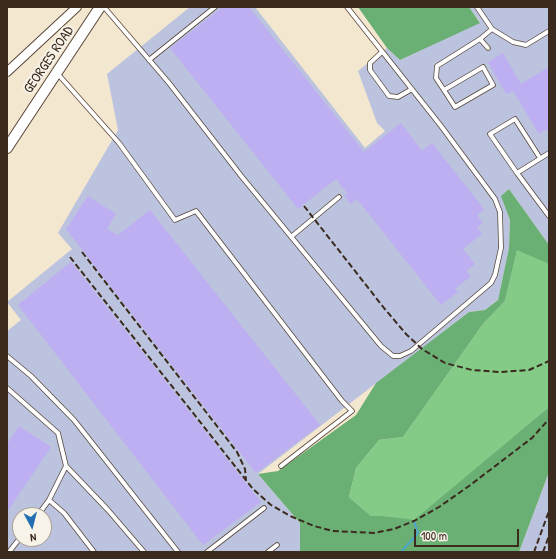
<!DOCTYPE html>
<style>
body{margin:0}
#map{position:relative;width:556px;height:559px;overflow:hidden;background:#f3e7d0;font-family:"Patrick Hand",sans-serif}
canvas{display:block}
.frame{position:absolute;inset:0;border:8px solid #3b2a1e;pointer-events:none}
.north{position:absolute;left:12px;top:507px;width:40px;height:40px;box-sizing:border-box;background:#f7f3e8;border:1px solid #aca397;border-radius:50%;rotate:173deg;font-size:11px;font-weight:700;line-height:16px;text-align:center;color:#3b2a1e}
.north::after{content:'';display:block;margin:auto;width:14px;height:18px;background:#1f6fb2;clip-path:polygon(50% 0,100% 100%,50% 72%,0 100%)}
.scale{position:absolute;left:414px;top:529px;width:105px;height:18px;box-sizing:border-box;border:2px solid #3b2a1e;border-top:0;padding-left:5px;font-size:12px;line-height:14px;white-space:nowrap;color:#3b2a1e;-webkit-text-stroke:3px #f7f3e8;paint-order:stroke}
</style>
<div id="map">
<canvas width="556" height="559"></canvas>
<div class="frame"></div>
<div class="north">N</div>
<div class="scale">100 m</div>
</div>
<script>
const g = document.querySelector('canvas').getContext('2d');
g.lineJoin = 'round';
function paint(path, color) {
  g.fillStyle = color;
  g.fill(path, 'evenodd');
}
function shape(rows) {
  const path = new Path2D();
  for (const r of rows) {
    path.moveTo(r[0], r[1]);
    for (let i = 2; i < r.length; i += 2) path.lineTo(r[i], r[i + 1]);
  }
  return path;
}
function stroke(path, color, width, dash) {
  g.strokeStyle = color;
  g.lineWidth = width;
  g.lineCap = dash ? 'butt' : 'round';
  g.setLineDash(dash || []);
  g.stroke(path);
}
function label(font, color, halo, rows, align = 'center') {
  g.font = font + ' "Patrick Hand",sans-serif';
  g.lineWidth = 4;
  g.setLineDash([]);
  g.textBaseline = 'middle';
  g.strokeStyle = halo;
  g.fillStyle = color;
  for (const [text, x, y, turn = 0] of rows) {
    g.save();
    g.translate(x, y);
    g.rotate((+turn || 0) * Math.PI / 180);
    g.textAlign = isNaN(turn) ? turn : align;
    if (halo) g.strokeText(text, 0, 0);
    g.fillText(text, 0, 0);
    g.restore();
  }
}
paint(shape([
 [190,7,255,7,365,148,385,131,377,123,358,71,387,48,400,60,480,22,469,7,549,7,549,245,509,189,502,196,510,220,509,248,498,300,485,310,469,312,258,474,300,523,300,552,7,552,7,331,21,320,7,302,72,249,58,233,118,130,107,74],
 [20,515,44,515,44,539,20,539],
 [549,472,549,552,519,552]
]), '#bcc3de');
paint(shape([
 [517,249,549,264,549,407,414,521,384,516,371,516,349,497,356,468,379,440,403,437,483,324,505,301]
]), '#83cb86');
paint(shape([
 [358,7,469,7,480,23,400,60,387,48],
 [509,189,549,245,549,264,517,250,505,301,483,324,403,437,379,440,356,468,349,497,371,516,384,516,414,520,549,407,549,472,519,552,300,552,300,523,258,474,278,471,356,415,376,383,469,312,485,310,498,300,509,248,510,220,501,196]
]), '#6aaf73');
stroke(shape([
 [401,552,418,533,414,521]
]), '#4ca7ca', 2);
paint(shape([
 [223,7,249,7,364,152,401,123,422,151,432,143,484,209,477,215,483,223,477,228,482,234,463,249,475,264,466,271,471,276,455,289,458,292,441,305,357,199,351,204,344,196,348,194,336,179,298,209,170,48],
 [503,53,521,84,549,67,549,128,539,134,513,91,506,94,488,62],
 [88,196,116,214,107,229,118,235,150,210,320,425,256,473,66,229],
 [71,262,261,502,203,545,18,305],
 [19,426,51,447,7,512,7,444]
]), '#beaef2');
const service = shape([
 [104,7,169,83,242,177,381,346,393,356,400,356,411,351,491,283,495,275,501,248,500,212,495,199,441,126,347,7],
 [492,29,513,42,526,45,549,31],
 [480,39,488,48],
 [382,52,370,63,370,70,389,96,398,97,412,89],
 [149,60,215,7],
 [57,73,119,143,175,220,196,211,342,401,352,411,281,466],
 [444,90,483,67,493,85,455,107,436,78,437,66,480,39,492,29,477,7],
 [549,153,517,173,549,216],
 [517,173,490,134,515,119,540,158],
 [291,237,339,197],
 [7,356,31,376,74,420,178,552],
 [7,388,58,433,66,466,49,500,38,515],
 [66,466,108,510,144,552],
 [49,500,64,513,94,552],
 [9,552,20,538],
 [207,552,264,508],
 [268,552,277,545]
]);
const minor = shape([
 [7,72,77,7]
]);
const tertiary = shape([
 [7,148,100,7]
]);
stroke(service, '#574639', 5.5);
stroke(minor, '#574639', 10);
stroke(tertiary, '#574639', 12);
stroke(service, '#fff', 4);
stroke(minor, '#fff', 8);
stroke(tertiary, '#fff', 10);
stroke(shape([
 [304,206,384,308,406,334,422,349,445,363,472,370,500,372,529,370,549,361],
 [82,252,237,452,245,469,246,480],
 [70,257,253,489,271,505,290,516,314,526,333,531,374,533,394,529,414,521,439,507,469,486,532,438,549,419],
 [534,552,549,511],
 [543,552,549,536]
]), '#3b2a1e', 2, [6, 3]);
label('14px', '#3b2a1e', '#f7f3e8', [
 ["GEORGES ROAD",49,60,-56]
]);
</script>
